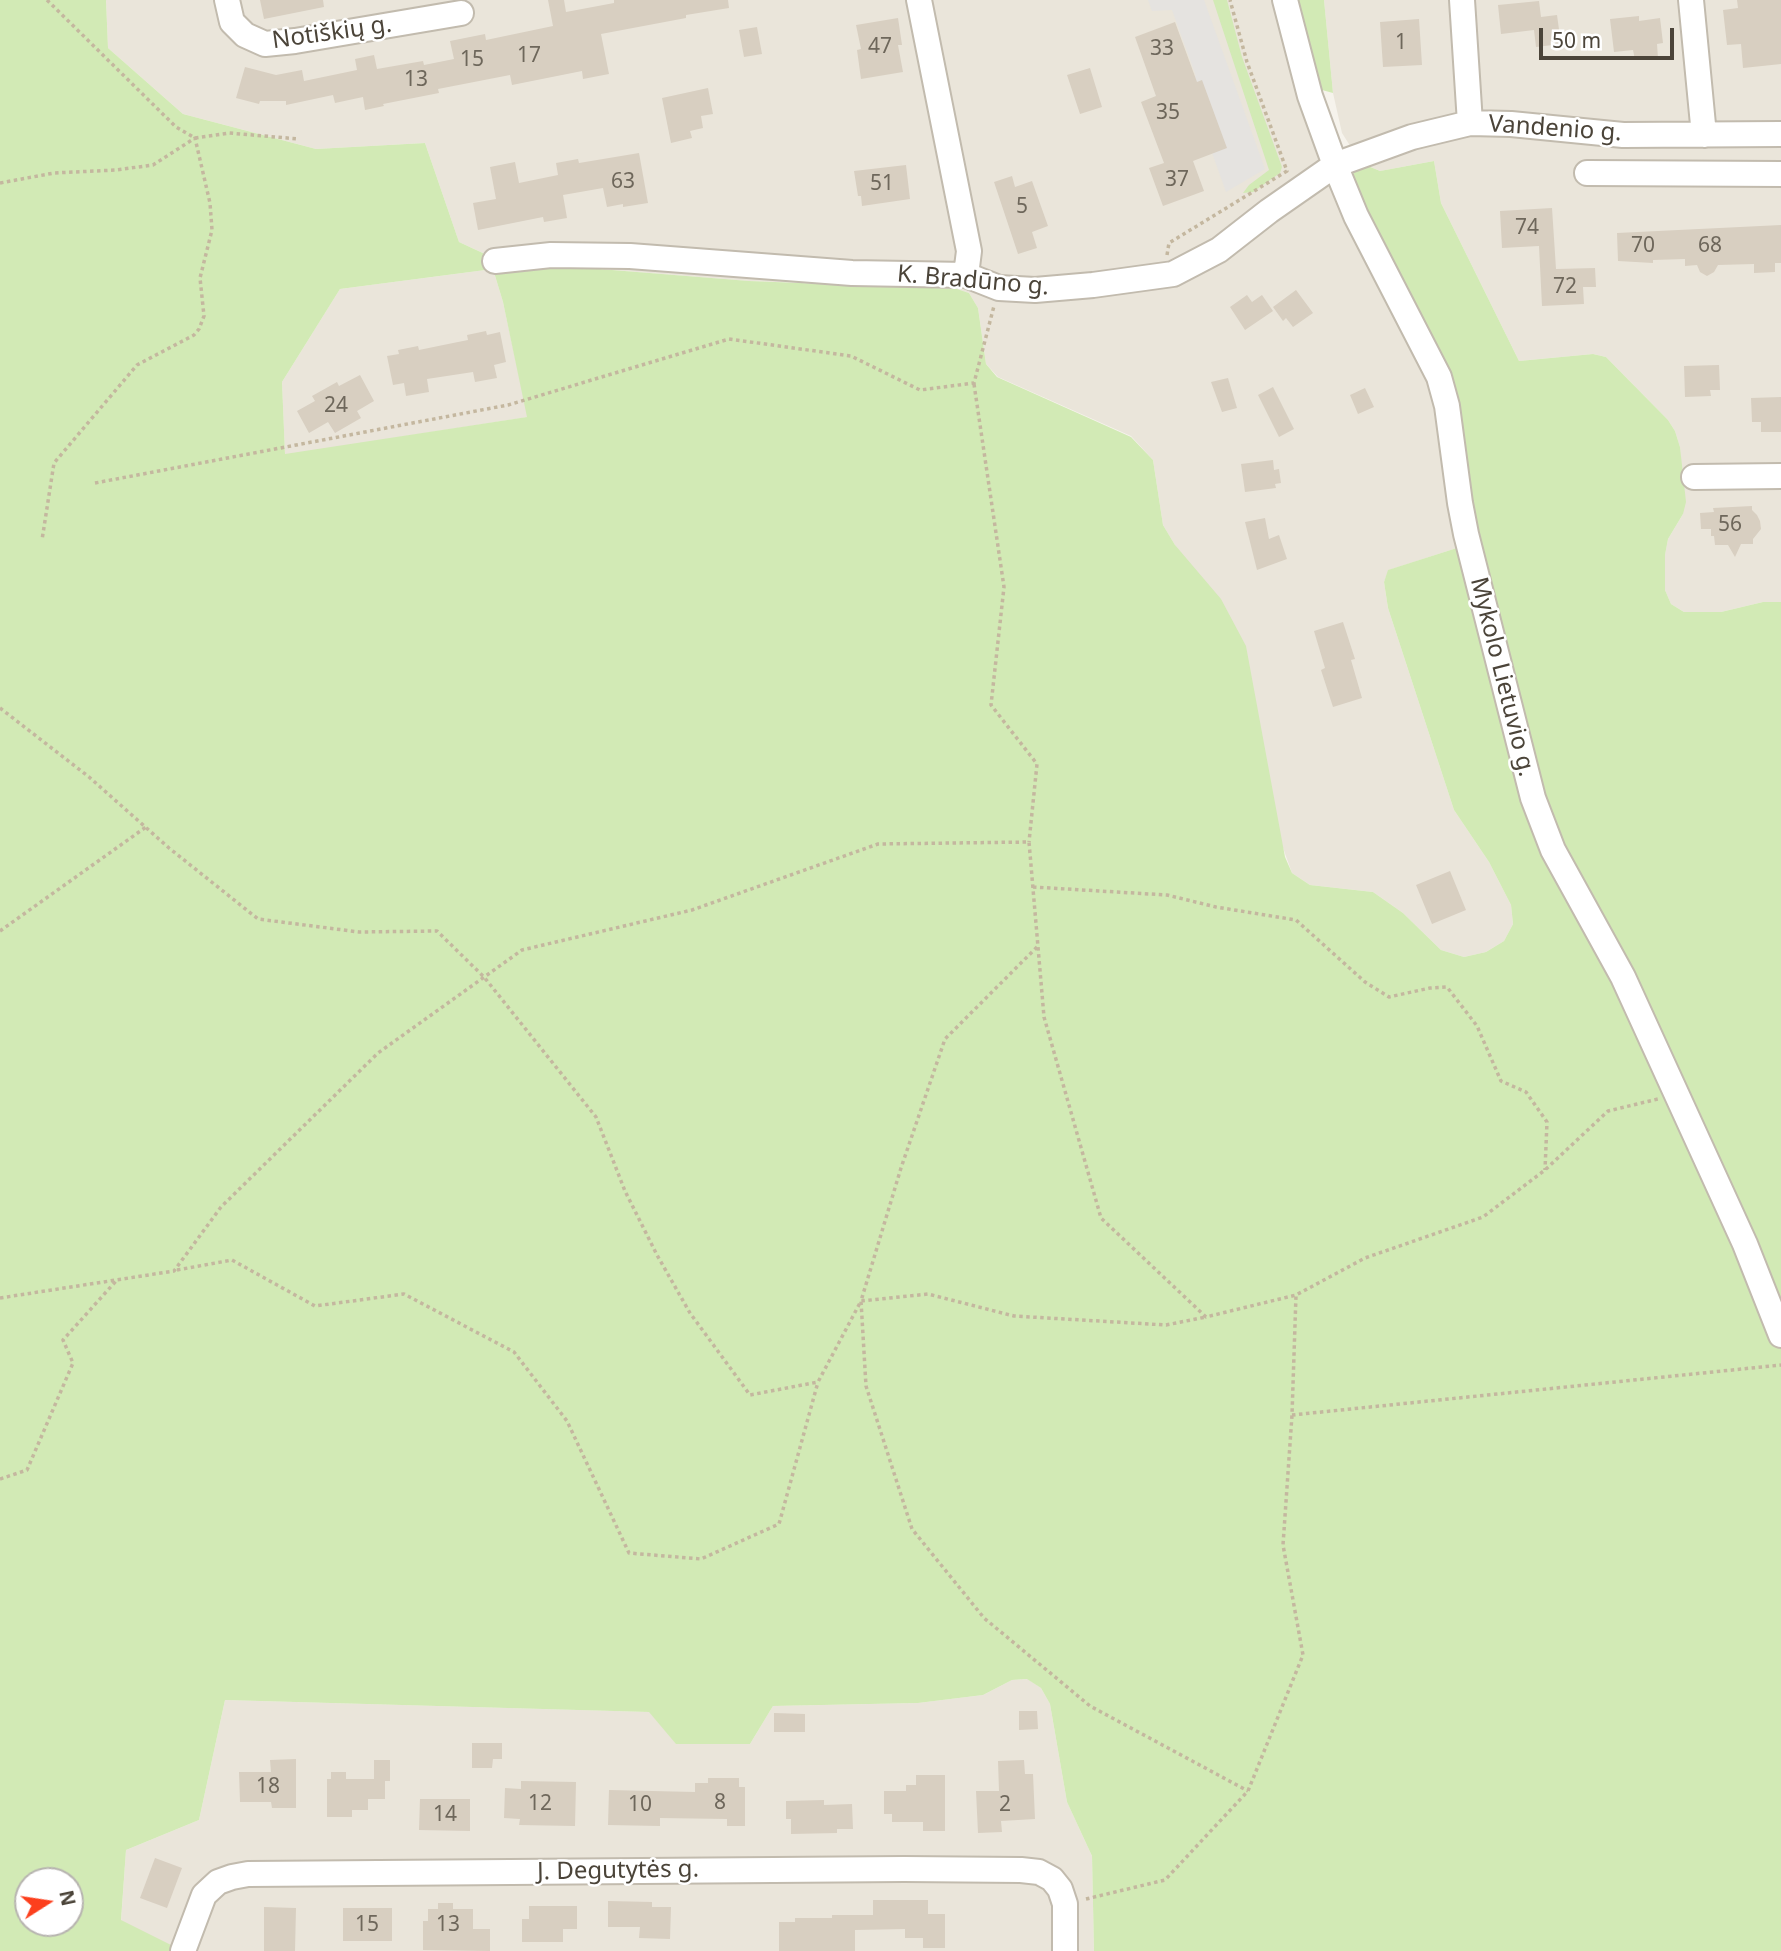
<!DOCTYPE html>
<meta charset="utf-8">
<style>
body{margin:0}
#map{position:relative;width:1781px;height:1951px;overflow:hidden;background:#f6f3ec;font-family:"Noto Sans",sans-serif}
canvas{display:block}
.north{position:absolute;left:14px;top:1867px;width:70px;height:70px;box-sizing:border-box;background:#fff;border:2px solid #b7b4b0;border-radius:50%;rotate:78deg;font-size:19px;font-weight:700;line-height:28px;text-align:center;color:#4b4439}
.north::after{content:'';display:block;margin:auto;width:24px;height:32px;background:#fc3f1d;clip-path:polygon(50% 0,100% 100%,50% 72%,0 100%)}
.scale{position:absolute;left:1539px;top:28px;width:135px;height:32px;box-sizing:border-box;border:4px solid #4b4439;border-top:0;padding-left:9px;font-size:21px;line-height:24px;white-space:nowrap;color:#4b4439;-webkit-text-stroke:5px #fff;paint-order:stroke}
</style>
<div id="map">
<canvas width="1781" height="1951"></canvas>
<div class="north">N</div>
<div class="scale">50 m</div>
</div>
<script>
const g = document.querySelector('canvas').getContext('2d');
g.lineJoin = 'round';
function paint(path, color) {
  g.fillStyle = color;
  g.fill(path, 'evenodd');
}
function shape(rows) {
  const path = new Path2D();
  for (const r of rows) {
    path.moveTo(r[0], r[1]);
    for (let i = 2; i < r.length; i += 2) path.lineTo(r[i], r[i + 1]);
  }
  return path;
}
function stroke(path, color, width, dash) {
  g.strokeStyle = color;
  g.lineWidth = width;
  g.lineCap = dash ? 'butt' : 'round';
  g.setLineDash(dash || []);
  g.stroke(path);
}
function label(font, color, halo, rows, align = 'center') {
  g.font = font + ' "Noto Sans",sans-serif';
  g.lineWidth = 5;
  g.setLineDash([]);
  g.textBaseline = 'middle';
  g.strokeStyle = halo;
  g.fillStyle = color;
  for (const [text, x, y, turn = 0] of rows) {
    g.save();
    g.translate(x, y);
    g.rotate((+turn || 0) * Math.PI / 180);
    g.textAlign = isNaN(turn) ? turn : align;
    if (halo) g.strokeText(text, 0, 0);
    g.fillText(text, 0, 0);
    g.restore();
  }
}
paint(shape([
 [106,0,1277,0,1435,383,1460,547,1389,570,1384,582,1388,608,1454,810,1489,862,1511,905,1513,924,1504,941,1486,952,1464,957,1441,950,1403,913,1373,892,1310,885,1292,873,1175,545,1163,525,1153,460,1131,436,998,377,986,364,978,308,969,293,957,289,749,281,500,261,459,242,425,143,316,149,183,114,108,48],
 [1324,0,1781,0,1781,602,1763,602,1721,612,1684,612,1671,604,1665,590,1665,555,1668,539,1683,514,1680,447,1675,431,1668,420,1606,357,1593,354,1519,361,1441,203,1434,161,1380,171,1361,163,1342,133,1333,93],
 [493,269,503,302,528,417,285,455,282,382,340,289],
 [1028,1679,1041,1688,1050,1704,1067,1802,1092,1856,1094,1951,171,1951,121,1921,126,1850,199,1820,225,1700,650,1712,677,1744,750,1744,773,1706,918,1703,983,1695,1012,1680]
]), '#eae5da');
paint(shape([
 [0,0,106,0,108,48,183,114,316,149,425,143,459,242,500,261,749,281,957,289,969,293,978,308,986,364,997,377,1131,437,1153,460,1163,525,1175,545,1221,599,1246,646,1285,857,1292,873,1310,885,1373,892,1403,913,1441,950,1464,957,1486,952,1504,941,1513,924,1511,905,1489,862,1454,810,1388,608,1384,582,1388,570,1460,547,1457,398,1365,220,1352,175,1361,163,1380,171,1434,161,1441,203,1519,361,1593,354,1606,357,1668,420,1675,431,1680,447,1686,502,1683,514,1668,539,1665,555,1665,590,1671,604,1684,612,1721,612,1763,602,1781,602,1781,1951,1094,1951,1092,1856,1067,1802,1050,1704,1041,1688,1027,1679,1012,1680,983,1695,918,1703,773,1706,750,1744,676,1744,649,1712,225,1700,199,1820,126,1850,121,1920,173,1946,171,1951,0,1951],
 [493,269,503,302,527,417,285,454,282,382,340,289],
 [28,1881,70,1881,70,1923,28,1923],
 [1213,0,1227,0,1242,57,1282,167,1280,173,1253,192,1243,193,1249,185,1269,170],
 [1293,0,1324,0,1333,93,1322,90,1316,81]
]), '#d2eab5');
paint(shape([
 [1148,0,1204,0,1265,169,1226,192,1186,80,1196,76,1172,10,1152,11]
]), '#e5e3e0');
paint(shape([
 [260,0,323,0,324,7,264,19],
 [548,0,564,0,566,12,614,3,614,0,728,0,729,8,686,15,686,18,601,34,609,74,583,79,582,71,512,85,510,75,438,89,439,93,383,104,384,106,365,110,363,97,335,103,333,95,286,105,286,101,260,101,259,104,236,98,245,67,276,75,302,70,304,81,357,70,355,59,374,55,377,69,423,61,424,65,454,59,450,41,485,34,486,40,553,26],
 [1737,0,1781,0,1781,64,1743,68,1741,44,1727,45,1723,10,1738,8],
 [1539,1,1541,17,1557,15,1561,44,1536,47,1534,30,1501,34,1498,5],
 [1639,16,1639,21,1660,18,1663,43,1657,44,1658,58,1635,60,1633,50,1614,52,1610,19],
 [898,18,902,45,898,45,903,72,861,79,857,50,861,49,856,25],
 [1419,19,1422,65,1383,67,1380,22],
 [1175,22,1197,82,1202,80,1227,148,1193,161,1204,191,1163,206,1149,168,1164,163,1141,102,1156,96,1135,37],
 [757,27,762,54,744,57,739,30],
 [1090,68,1102,107,1080,114,1067,75],
 [708,88,713,114,701,116,703,128,690,131,692,138,671,143,662,98],
 [639,153,648,203,623,207,623,204,607,207,603,188,563,195,567,218,544,222,543,217,478,230,473,203,496,199,490,167,515,162,519,183,558,175,556,163,578,159,579,163],
 [906,165,910,199,862,206,861,196,858,196,854,171],
 [1012,176,1015,187,1032,181,1048,226,1032,232,1037,248,1018,254,994,182],
 [1552,208,1556,269,1595,268,1596,287,1583,287,1584,304,1542,306,1539,246,1502,248,1500,211],
 [1781,225,1781,263,1775,263,1775,272,1754,273,1754,264,1718,265,1714,272,1707,276,1700,272,1697,265,1685,266,1685,259,1653,260,1653,263,1618,261,1617,233],
 [1296,290,1313,313,1293,327,1286,318,1283,321,1273,307],
 [1247,295,1252,302,1262,295,1273,311,1245,330,1230,307],
 [486,331,487,335,500,332,506,362,494,365,497,378,475,382,473,372,427,379,429,392,406,396,404,383,393,385,387,356,399,354,398,350,418,346,419,350,453,343,468,340,467,335],
 [1719,365,1720,390,1710,390,1711,396,1685,397,1684,366],
 [360,375,374,401,357,411,361,418,335,433,328,422,309,433,297,411,315,401,312,396,337,382,339,386],
 [1228,378,1237,408,1222,412,1211,382],
 [1273,387,1294,429,1279,437,1258,395],
 [1365,388,1374,407,1358,414,1350,395],
 [1781,397,1781,432,1761,432,1761,422,1752,422,1751,398],
 [1273,460,1274,470,1279,469,1281,483,1275,484,1276,488,1245,492,1241,464],
 [1752,506,1752,510,1757,515,1760,521,1761,529,1753,539,1753,544,1741,544,1735,557,1728,545,1715,545,1714,536,1711,536,1711,529,1701,529,1700,513,1714,512,1713,508],
 [1265,518,1269,539,1279,535,1287,559,1257,570,1245,522],
 [1343,622,1355,659,1351,660,1362,698,1333,707,1321,670,1325,668,1314,631],
 [1450,871,1466,910,1432,924,1416,885],
 [1019,1711,1037,1711,1038,1729,1019,1730],
 [774,1713,805,1714,805,1732,774,1732],
 [472,1743,502,1743,502,1759,493,1759,492,1768,472,1768],
 [296,1759,296,1808,272,1808,271,1802,240,1802,239,1772,271,1772,270,1760],
 [374,1760,390,1760,390,1781,385,1781,385,1799,368,1799,368,1810,352,1810,352,1817,327,1817,327,1779,331,1779,331,1772,346,1772,346,1779,374,1779],
 [1024,1760,1025,1774,1033,1774,1035,1819,1001,1821,1002,1832,978,1833,976,1791,999,1791,998,1761],
 [916,1775,945,1775,945,1831,923,1831,923,1822,892,1822,892,1814,884,1814,884,1791,906,1791,906,1785,916,1785],
 [708,1778,739,1778,739,1787,745,1787,745,1826,727,1826,727,1819,660,1818,660,1826,608,1825,609,1790,695,1792,695,1783,708,1783],
 [521,1781,576,1782,575,1826,519,1825,520,1819,504,1818,505,1788,521,1789],
 [420,1799,470,1799,470,1831,419,1830],
 [824,1800,824,1805,852,1804,853,1829,837,1829,837,1833,791,1834,791,1819,786,1819,786,1801],
 [155,1858,182,1868,167,1908,140,1898],
 [873,1900,928,1900,928,1914,945,1914,945,1948,923,1948,923,1938,905,1938,905,1929,855,1930,855,1951,779,1951,779,1922,795,1922,795,1918,832,1918,832,1915,873,1915],
 [608,1901,652,1902,652,1907,671,1907,670,1939,639,1938,640,1927,608,1927],
 [438,1903,453,1903,453,1909,473,1909,473,1929,490,1929,490,1951,423,1950,423,1921,428,1921,428,1909,438,1909],
 [529,1906,577,1906,577,1929,563,1929,563,1942,522,1942,522,1919,529,1919],
 [264,1907,296,1908,295,1951,264,1951],
 [343,1908,392,1908,392,1941,343,1941]
]), '#d8cfc1');
const minor = shape([
 [227,0,232,22,245,35,265,44,295,41,461,13],
 [919,0,969,251,966,275],
 [1285,0,1310,96,1335,165,1356,216,1439,377,1447,406,1460,503,1466,534,1533,798,1553,850,1623,977,1745,1244,1781,1335],
 [1462,0,1470,123],
 [1691,0,1704,135],
 [1587,173,1781,174],
 [495,261,551,255,630,256,852,273,966,275,999,288,1035,290,1093,285,1173,274,1219,250,1269,211,1335,165,1412,137,1470,123,1511,124,1623,135,1781,134],
 [1694,477,1781,476],
 [183,1951,204,1895,218,1882,232,1877,248,1874,904,1869,1021,1870,1039,1872,1052,1879,1060,1889,1065,1904,1065,1951]
]);
stroke(minor, '#c2bbae', 28);
stroke(shape([
 [47,0,176,127,195,138,229,133,299,139],
 [0,183,54,173,116,170,153,165,195,138,210,203,212,230,200,278,204,316,199,329,194,335,137,365,54,463,42,540],
 [1167,255,1169,243,1287,171,1247,62,1230,0],
 [974,384,1004,587,991,705,1037,764,1029,842],
 [95,483,508,405,729,339,851,356,920,390,974,383,994,306],
 [0,708,89,777,169,848,258,919,359,932,437,931,484,977,596,1117,625,1191,657,1255,690,1313,750,1395,818,1382,861,1301,928,1294,1014,1316,1166,1325,1206,1317],
 [1033,887,1167,895,1216,907,1296,920,1365,982,1389,997,1430,988,1447,987,1477,1026,1501,1081,1526,1092,1547,1122,1545,1170],
 [0,931,146,827],
 [1037,947,945,1039,901,1168,861,1301,866,1386,912,1529,984,1618,1090,1706,1248,1791],
 [177,1270,232,1260,315,1306,404,1294,514,1352,567,1421,629,1553,701,1559,779,1524,818,1382],
 [0,1298,174,1271,221,1207,378,1053,522,950,692,910,878,844,1029,842,1044,1017,1101,1218,1206,1317,1296,1295,1365,1258,1483,1217,1545,1170,1608,1111,1658,1099],
 [1292,1415,1781,1365],
 [0,1479,27,1470,73,1363,63,1340,116,1281],
 [1086,1899,1165,1880,1248,1791,1303,1655,1283,1545,1292,1415,1296,1295]
]), '#c4b79f', 3.5, [3.5, 3.5]);
stroke(minor, '#fff', 24);
label('21px', '#6e675b', null, [
 ["1",1401,43],
 ["47",880,47],
 ["33",1162,49],
 ["17",529,56],
 ["15",472,60],
 ["13",416,80],
 ["35",1168,113],
 ["37",1177,180],
 ["63",623,182],
 ["51",882,184],
 ["5",1022,207],
 ["74",1527,228],
 ["70",1643,246],
 ["68",1710,246],
 ["72",1565,287],
 ["24",336,406],
 ["56",1730,525],
 ["18",268,1787],
 ["8",720,1803],
 ["12",540,1804],
 ["10",640,1805],
 ["2",1005,1805],
 ["14",445,1815],
 ["15",367,1925],
 ["13",448,1925]
]);
label('24px', '#4b4439', '#fff', [
 ["Notiškių g.",332,33,-8],
 ["Vandenio g.",1555,129,4],
 ["K. Bradūno g.",973,281,5],
 ["Mykolo Lietuvio g.",1502,677,76],
 ["J. Degutytės g.",618,1871,-1]
]);
</script>
